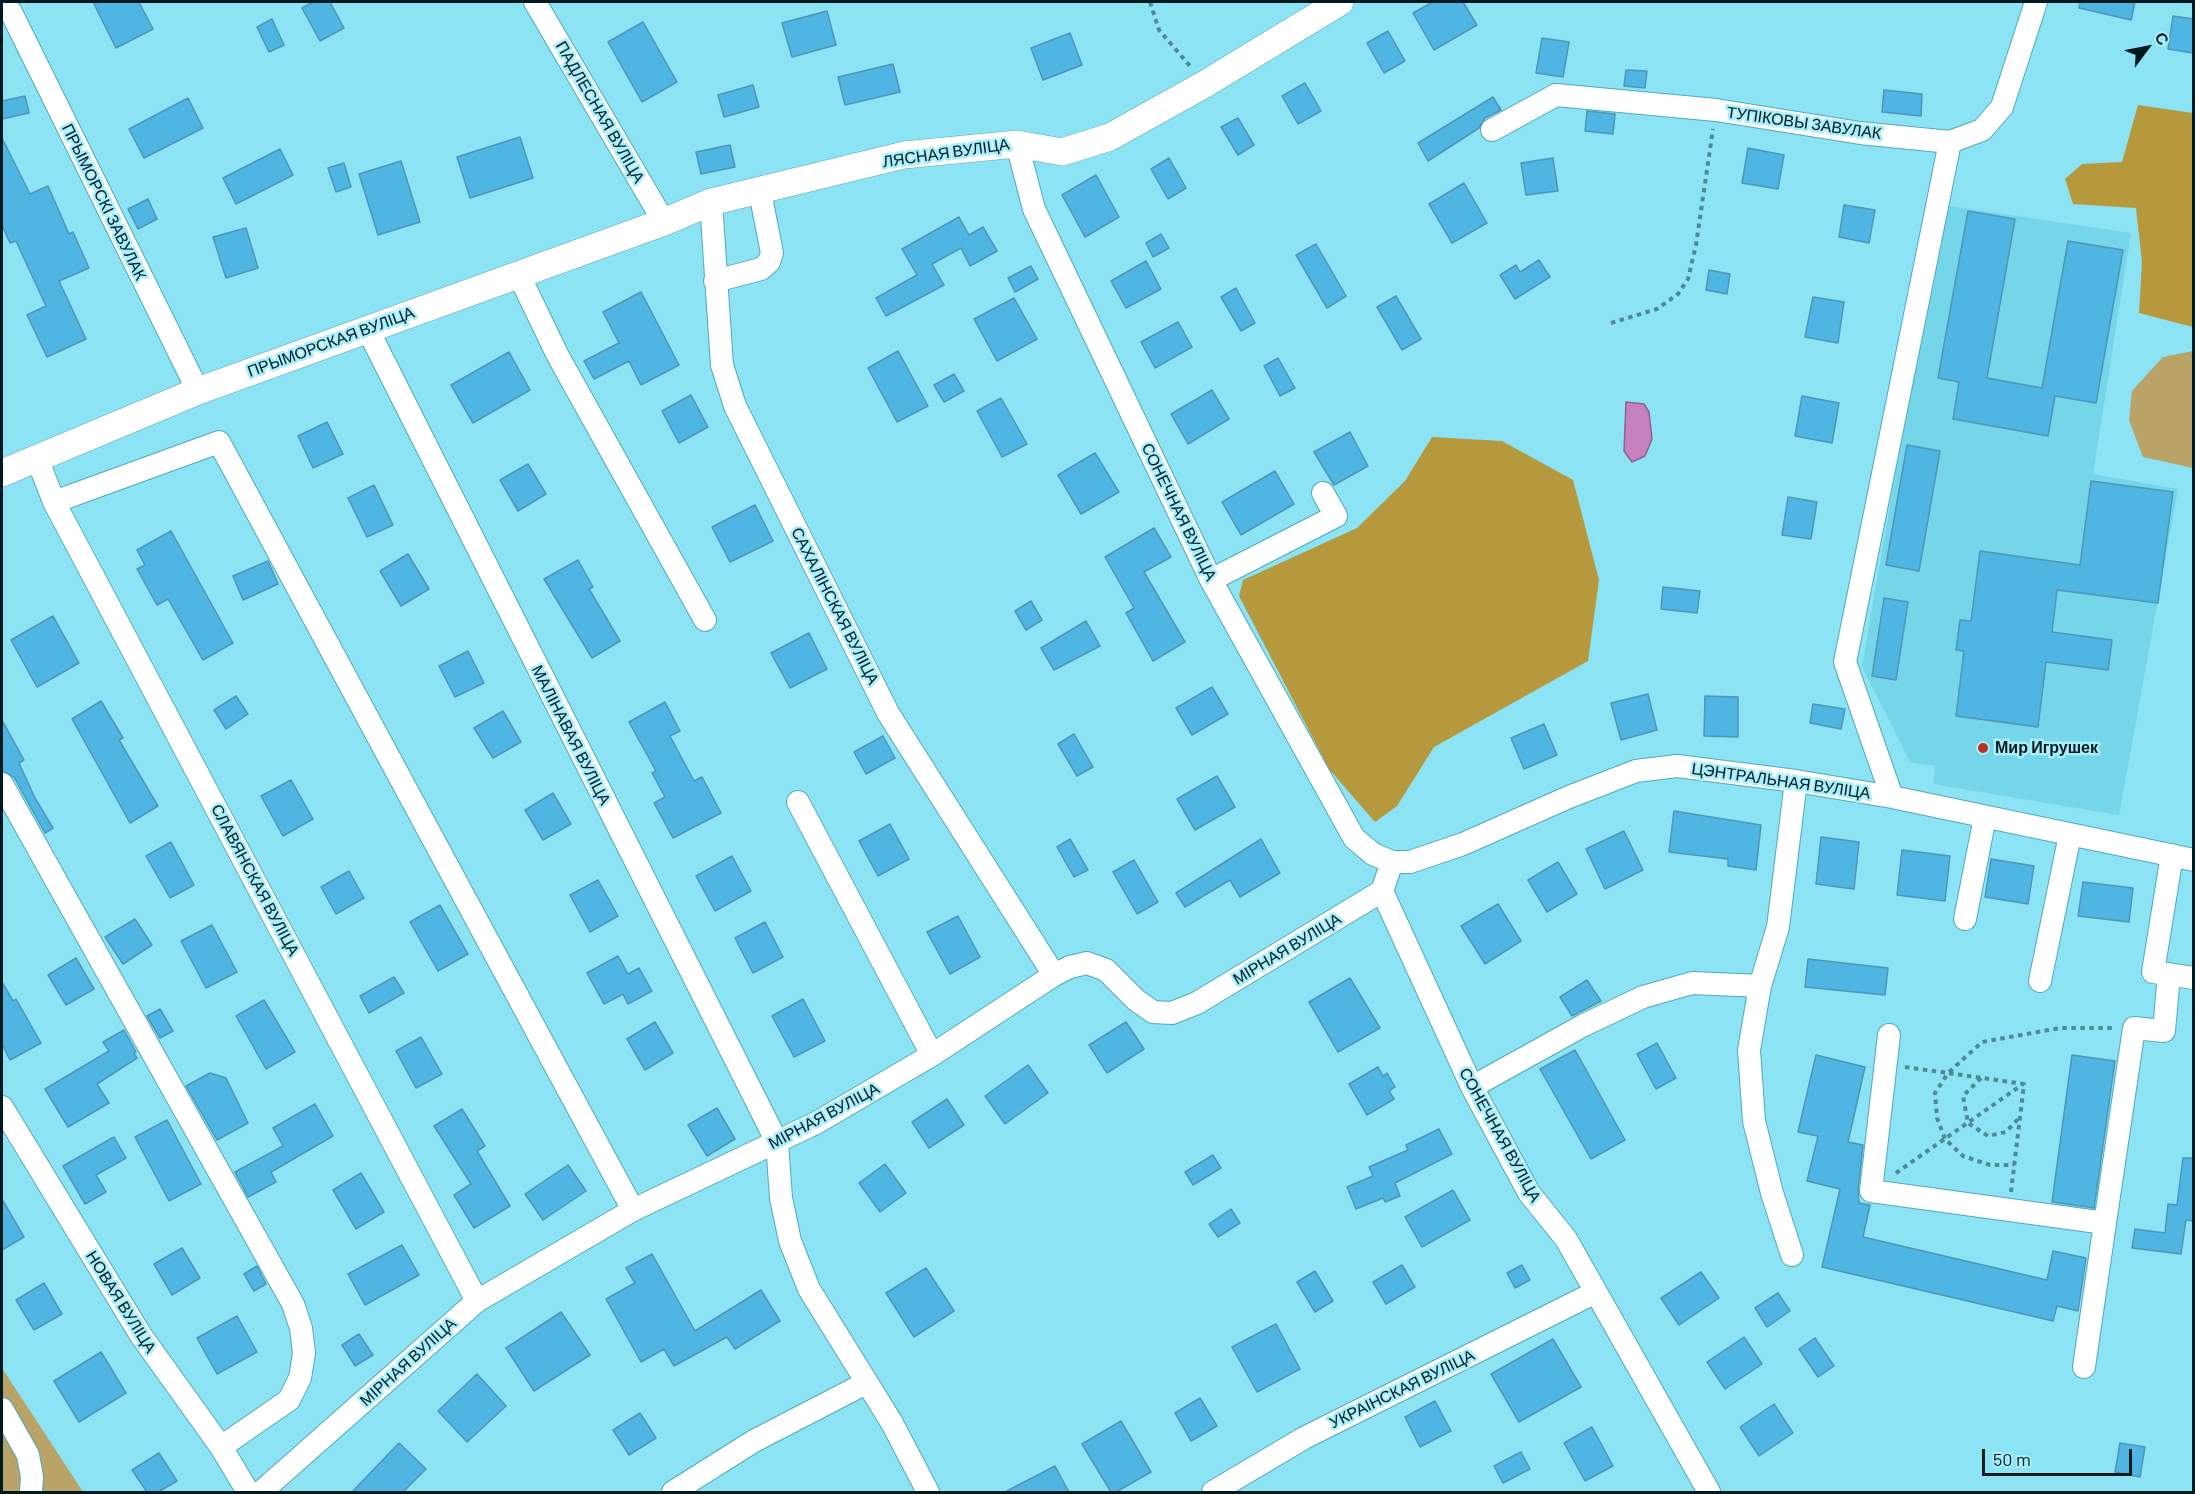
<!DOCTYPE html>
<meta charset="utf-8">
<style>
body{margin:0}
#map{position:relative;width:2195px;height:1494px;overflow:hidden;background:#8be3f4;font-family:Barlow,sans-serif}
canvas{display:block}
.frame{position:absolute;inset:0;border:3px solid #001b20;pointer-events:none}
.north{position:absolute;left:2117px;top:18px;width:60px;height:60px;-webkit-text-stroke:4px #a9eefb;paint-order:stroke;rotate:58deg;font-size:16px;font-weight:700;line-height:24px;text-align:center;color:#001b20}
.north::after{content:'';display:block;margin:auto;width:21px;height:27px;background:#001b20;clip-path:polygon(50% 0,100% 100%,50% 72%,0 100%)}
.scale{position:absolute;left:1982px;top:1449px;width:150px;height:27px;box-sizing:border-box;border:3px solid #001b20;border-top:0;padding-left:8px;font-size:18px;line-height:21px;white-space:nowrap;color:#001b20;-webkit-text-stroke:4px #a9eefb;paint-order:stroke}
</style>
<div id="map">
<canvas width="2195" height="1494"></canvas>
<div class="frame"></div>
<div class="north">С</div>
<div class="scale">50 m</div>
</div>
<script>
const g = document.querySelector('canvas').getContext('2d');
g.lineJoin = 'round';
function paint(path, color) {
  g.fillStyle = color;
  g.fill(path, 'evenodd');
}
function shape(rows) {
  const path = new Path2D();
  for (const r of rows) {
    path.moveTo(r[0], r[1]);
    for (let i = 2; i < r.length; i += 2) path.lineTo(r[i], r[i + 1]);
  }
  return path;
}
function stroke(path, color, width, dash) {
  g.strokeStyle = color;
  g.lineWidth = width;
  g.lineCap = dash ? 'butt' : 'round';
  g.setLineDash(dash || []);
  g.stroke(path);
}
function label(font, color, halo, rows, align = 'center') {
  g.font = font + ' Barlow,sans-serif';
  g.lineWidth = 5;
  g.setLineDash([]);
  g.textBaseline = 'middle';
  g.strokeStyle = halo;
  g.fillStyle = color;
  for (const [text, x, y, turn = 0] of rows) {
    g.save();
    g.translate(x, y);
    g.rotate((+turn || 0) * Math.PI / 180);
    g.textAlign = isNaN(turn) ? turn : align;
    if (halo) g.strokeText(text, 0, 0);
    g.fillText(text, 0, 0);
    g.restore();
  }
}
paint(shape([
 [1942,205,2131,233,2093,474,2178,489,2119,815,1933,784,1935,766,1910,762,1862,667]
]), '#74d6e8');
paint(shape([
 [2193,351,2194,351,2193,468,2143,457,2129,420,2132,391,2163,357],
 [2,1368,83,1492,2,1492]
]), '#b9a366');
paint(shape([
 [2138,105,2193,113,2193,327,2139,313,2142,262,2136,208,2073,204,2065,179,2082,164,2122,162],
 [1432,437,1502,441,1573,480,1599,580,1588,661,1434,747,1397,806,1375,822,1329,769,1239,596,1243,580,1357,528,1405,481]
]), '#b7993d');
const water = shape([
 [1626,402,1644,404,1649,412,1652,439,1645,456,1632,462,1624,451,1626,402]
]);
paint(water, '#c682bf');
stroke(water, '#8b638f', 1.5);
const building = shape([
 [93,2,139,2,153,29,116,48,93,2],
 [313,2,330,2,344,28,320,41,302,8,313,2],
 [1433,2,1463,2,1477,25,1434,50,1413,13,1433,2],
 [2080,2,2135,2,2131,20,2079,8,2080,2],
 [827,11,836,45,792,57,782,23,827,11],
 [2173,16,2193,19,2193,53,2168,49,2173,16],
 [272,19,284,45,269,52,257,27,272,19],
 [643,22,677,82,642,102,608,42,643,22],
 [1388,31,1405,61,1384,73,1367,43,1388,31],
 [1070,33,1082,65,1043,80,1031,48,1070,33],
 [1542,38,1569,42,1563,77,1536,73,1542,38],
 [893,64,900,92,845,105,838,77,893,64],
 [1626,70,1647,71,1645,88,1624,86,1626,70],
 [1305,83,1321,111,1298,124,1282,96,1305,83],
 [753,85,759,107,724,117,718,95,753,85],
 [1884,90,1922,94,1921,116,1882,112,1884,90],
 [25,96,29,113,2,119,2,101,25,96],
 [1493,97,1501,110,1485,118,1479,128,1428,161,1418,143,1493,97],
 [188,98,203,128,144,158,129,129,188,98],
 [1587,111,1615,114,1613,134,1585,131,1587,111],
 [1238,118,1254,145,1238,155,1221,127,1238,118],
 [520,137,533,178,470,198,457,157,520,137],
 [2,138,30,194,48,186,69,234,73,232,89,268,59,281,86,339,47,357,27,315,46,306,16,241,10,243,2,225,2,138],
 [730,145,735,167,701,174,696,152,730,145],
 [1748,148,1784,155,1778,189,1742,183,1748,148],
 [280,149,293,175,236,204,223,178,280,149],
 [1169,158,1186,188,1168,199,1151,169,1169,158],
 [1553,158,1558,191,1526,195,1521,163,1553,158],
 [401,161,420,222,378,235,359,174,401,161],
 [344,163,351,187,336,192,328,168,344,163],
 [1096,175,1119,217,1085,237,1062,195,1096,175],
 [1464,183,1487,223,1452,243,1429,204,1464,183],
 [148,199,157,219,138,229,128,209,148,199],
 [1844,205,1875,210,1869,243,1839,237,1844,205],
 [1968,211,2015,219,1987,378,2042,388,2068,241,2123,250,2096,403,2055,396,2048,436,1953,419,1959,382,1938,378,1968,211],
 [959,217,969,235,983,227,997,251,970,266,961,248,932,264,944,285,886,316,876,298,917,275,902,249,959,217],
 [246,228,258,268,226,278,213,237,246,228],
 [1161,234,1169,248,1153,257,1146,243,1161,234],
 [1316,244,1346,296,1327,308,1296,255,1316,244],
 [1539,260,1550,277,1515,299,1500,275,1516,265,1520,272,1539,260],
 [1146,261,1161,289,1126,308,1111,281,1146,261],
 [1031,266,1038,279,1015,292,1008,278,1031,266],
 [1709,270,1730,274,1727,294,1706,290,1709,270],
 [1236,288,1255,323,1241,331,1221,297,1236,288],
 [641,292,679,365,641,385,629,361,594,379,584,361,619,343,603,312,641,292],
 [1396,296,1421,339,1402,350,1377,307,1396,296],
 [1813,297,1844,302,1838,343,1805,337,1813,297],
 [1014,298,1037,339,997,361,974,319,1014,298],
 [1178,322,1192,347,1155,368,1141,342,1178,322],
 [898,351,928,406,897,422,868,368,898,351],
 [509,352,530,390,473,423,451,385,509,352],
 [1278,358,1295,388,1280,396,1264,366,1278,358],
 [954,374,964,391,944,402,934,385,954,374],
 [1212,390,1229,419,1188,444,1171,414,1212,390],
 [691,395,708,427,679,443,662,411,691,395],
 [1802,396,1839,403,1832,443,1795,436,1802,396],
 [1001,398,1027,444,1002,457,977,411,1001,398],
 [327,422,343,454,313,468,298,436,327,422],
 [1350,432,1368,466,1334,485,1314,452,1350,432],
 [1907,445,1940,451,1919,571,1886,565,1907,445],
 [1095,453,1119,492,1081,514,1058,475,1095,453],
 [528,464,546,494,518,511,500,480,528,464],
 [1275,471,1294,504,1241,535,1222,502,1275,471],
 [2091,481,2173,492,2158,603,2057,590,2052,632,2112,640,2108,670,2046,662,2038,727,1956,716,1964,651,1956,650,1960,620,1971,621,1980,551,2080,565,2091,481],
 [374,485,393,525,367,537,348,498,374,485],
 [1788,497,1817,502,1811,539,1782,535,1788,497],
 [755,505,773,541,730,562,712,527,755,505],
 [1154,528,1171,557,1144,572,1185,642,1153,661,1126,613,1134,608,1105,557,1154,528],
 [171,531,233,643,203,660,168,599,157,605,137,569,145,565,137,550,171,531],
 [408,554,429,589,401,606,380,571,408,554],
 [578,560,593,587,589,589,620,641,592,658,544,579,578,560],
 [268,561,278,584,243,600,233,576,268,561],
 [1663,587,1700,591,1697,613,1661,609,1663,587],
 [1884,598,1908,602,1896,680,1872,676,1884,598],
 [1031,601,1042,620,1026,630,1015,611,1031,601],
 [53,616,79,663,37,687,11,640,53,616],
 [1086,621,1100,646,1054,670,1041,648,1086,621],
 [809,633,827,669,790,688,771,653,809,633],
 [468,651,484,683,455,697,439,666,468,651],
 [1212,687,1228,714,1192,735,1176,708,1212,687],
 [1648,694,1657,730,1621,740,1611,703,1648,694],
 [236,696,248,714,226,729,214,710,236,696],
 [1705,696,1738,697,1738,737,1704,736,1705,696],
 [101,701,123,738,119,740,158,806,130,823,72,719,101,701],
 [665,702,680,731,670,736,694,781,702,777,721,813,673,838,654,803,665,797,652,773,656,771,629,722,665,702],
 [1813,704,1845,709,1841,729,1810,723,1813,704],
 [503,711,521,742,493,758,474,728,503,711],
 [2,720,24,760,19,763,35,798,53,828,45,833,14,777,2,771,2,720],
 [1544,724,1557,755,1524,769,1511,738,1544,724],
 [1074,734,1093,767,1077,776,1058,744,1074,734],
 [883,736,895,758,866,774,854,752,883,736],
 [1217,776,1235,807,1195,830,1177,799,1217,776],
 [291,780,313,819,283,836,261,796,291,780],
 [553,793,571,824,543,840,525,810,553,793],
 [1674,811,1761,825,1756,870,1728,866,1728,859,1669,852,1674,811],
 [890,824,909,859,878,876,859,841,890,824],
 [1624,831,1643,870,1605,889,1586,849,1624,831],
 [1821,837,1859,842,1854,889,1816,884,1821,837],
 [1070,839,1088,870,1074,877,1057,847,1070,839],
 [1261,839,1280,873,1240,897,1230,880,1185,907,1176,893,1261,839],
 [171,842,194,885,170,898,146,856,171,842],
 [1902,850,1950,856,1945,901,1897,895,1902,850],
 [732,856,751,891,715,911,696,876,732,856],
 [1991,859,2034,866,2028,904,1985,897,1991,859],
 [1134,860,1158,902,1137,914,1113,872,1134,860],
 [1558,862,1577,894,1547,912,1528,880,1558,862],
 [349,871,364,898,336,914,321,887,349,871],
 [598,880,618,916,590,932,570,895,598,880],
 [2083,882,2133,888,2129,922,2078,916,2083,882],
 [1498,904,1521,941,1485,964,1461,926,1498,904],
 [440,905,468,954,438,971,410,922,440,905],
 [958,916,980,957,950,974,927,932,958,916],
 [135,919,152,945,123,964,105,937,135,919],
 [765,922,783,957,753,973,735,938,765,922],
 [212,925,237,972,206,988,181,941,212,925],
 [618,956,628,974,639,968,652,991,628,1004,623,994,604,1004,587,973,618,956],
 [76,958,94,989,66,1005,48,975,76,958],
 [1808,959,1888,968,1885,995,1805,987,1808,959],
 [394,977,404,993,369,1013,360,996,394,977],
 [1350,978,1380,1028,1338,1052,1309,1002,1350,978],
 [1587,980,1601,1001,1572,1016,1560,997,1587,980],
 [2,982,13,1001,16,999,41,1043,10,1060,2,1044,2,982],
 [803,999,825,1041,794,1057,772,1016,803,999],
 [264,1000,295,1052,266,1069,236,1016,264,1000],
 [160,1009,173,1031,160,1038,147,1016,160,1009],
 [655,1022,673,1053,645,1070,627,1039,655,1022],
 [1126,1022,1144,1049,1107,1073,1089,1045,1126,1022],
 [124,1030,136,1052,134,1053,137,1058,97,1084,109,1103,68,1127,45,1089,109,1051,103,1042,124,1030],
 [421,1037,442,1074,416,1088,396,1051,421,1037],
 [1657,1043,1676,1078,1656,1089,1637,1054,1657,1043],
 [1575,1050,1625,1140,1591,1159,1540,1069,1575,1050],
 [1816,1055,1865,1067,1848,1142,1863,1145,1858,1190,1859,1203,1870,1205,1863,1237,2047,1280,2053,1251,2086,1258,2078,1311,2057,1306,2053,1321,1822,1267,1840,1189,1807,1181,1818,1136,1798,1132,1816,1055],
 [2072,1055,2115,1061,2094,1208,2052,1202,2072,1055],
 [1028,1065,1048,1093,1005,1124,985,1096,1028,1065],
 [1378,1067,1383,1076,1387,1073,1395,1087,1389,1091,1394,1099,1367,1115,1349,1084,1378,1067],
 [210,1073,226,1078,248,1123,217,1140,186,1086,210,1073],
 [947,1099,964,1125,929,1148,912,1122,947,1099],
 [315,1104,333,1136,271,1172,276,1182,248,1197,235,1172,283,1146,273,1128,315,1104],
 [717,1108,735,1139,707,1156,688,1125,717,1108],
 [462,1109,485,1146,477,1151,510,1206,474,1228,454,1195,471,1184,434,1126,462,1109],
 [167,1120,201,1184,169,1201,135,1137,167,1120],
 [1439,1129,1452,1154,1395,1183,1400,1196,1385,1202,1383,1198,1356,1209,1347,1187,1373,1176,1369,1167,1408,1150,1406,1145,1439,1129],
 [114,1137,126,1158,96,1175,106,1192,85,1204,63,1166,114,1137],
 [1213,1155,1221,1168,1193,1185,1185,1172,1213,1155],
 [2183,1158,2193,1158,2193,1221,2186,1220,2181,1254,2132,1248,2135,1229,2165,1233,2168,1204,2177,1205,2183,1158],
 [885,1164,906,1193,880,1212,859,1183,885,1164],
 [568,1165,586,1191,543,1220,525,1194,568,1165],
 [361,1173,384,1212,356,1229,333,1190,361,1173],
 [1453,1190,1470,1220,1422,1247,1405,1217,1453,1190],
 [2,1199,24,1237,2,1250,2,1199],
 [1231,1209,1240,1223,1218,1237,1209,1224,1231,1209],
 [402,1245,419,1275,365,1305,348,1274,402,1245],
 [182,1248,200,1278,172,1295,154,1264,182,1248],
 [652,1254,695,1331,761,1290,780,1321,735,1349,727,1337,674,1366,664,1349,641,1362,606,1299,635,1283,626,1268,652,1254],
 [1402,1265,1415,1287,1386,1304,1373,1282,1402,1265],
 [1522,1265,1530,1280,1515,1288,1507,1273,1522,1265],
 [257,1266,266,1284,254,1291,244,1274,257,1266],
 [926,1268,954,1311,914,1337,886,1293,926,1268],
 [1315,1271,1333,1301,1315,1312,1297,1282,1315,1271],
 [1701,1272,1719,1298,1679,1325,1661,1298,1701,1272],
 [44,1283,62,1314,34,1330,16,1300,44,1283],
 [1778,1293,1790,1311,1767,1327,1755,1308,1778,1293],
 [561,1312,590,1355,534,1391,506,1348,561,1312],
 [237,1316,257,1352,217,1374,197,1338,237,1316],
 [1276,1324,1300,1369,1257,1392,1232,1347,1276,1324],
 [359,1334,373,1355,355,1366,342,1345,359,1334],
 [1744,1337,1762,1364,1725,1389,1707,1362,1744,1337],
 [1815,1338,1834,1366,1818,1377,1799,1349,1815,1338],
 [1553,1339,1581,1387,1519,1422,1491,1374,1553,1339],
 [101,1352,126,1393,79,1422,54,1381,101,1352],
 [477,1374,506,1406,467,1442,438,1411,477,1374],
 [1200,1398,1217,1426,1191,1441,1175,1413,1200,1398],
 [1435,1401,1451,1431,1420,1447,1405,1417,1435,1401],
 [1774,1404,1793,1433,1759,1456,1740,1427,1774,1404],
 [640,1413,656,1438,629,1455,613,1430,640,1413],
 [1121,1421,1151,1472,1116,1492,1111,1492,1082,1444,1121,1421],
 [1592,1427,1613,1466,1585,1481,1564,1443,1592,1427],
 [399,1443,426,1469,403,1492,352,1492,399,1443],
 [2120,1443,2145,1447,2140,1477,2115,1472,2120,1443],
 [1521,1452,1530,1469,1503,1483,1494,1466,1521,1452],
 [159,1453,177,1481,158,1492,147,1492,132,1470,159,1453],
 [1055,1466,1069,1492,1005,1492,1055,1466]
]);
paint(building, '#4fb5e3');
stroke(building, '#4e95b7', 1.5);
const minor = shape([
 [2,2,11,12,198,391],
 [535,2,664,222],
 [1492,130,1556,95,1716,110,1860,133,1950,142,1982,130,2002,107,2036,2],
 [1017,144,1034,209,1211,580,1354,838,1373,854,1392,862,1410,862,1463,844,1569,797,1636,771,1677,766,1796,781,1892,797,2194,860],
 [711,202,722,365,735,406,888,713,1054,975],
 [518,273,558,356,705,620],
 [715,281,761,269,769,262,772,253,760,192],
 [367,328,777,1142,781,1198,790,1241,809,1289,892,1423,928,1492],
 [37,458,54,502,477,1301],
 [54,502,219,442,633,1210],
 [1211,580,1336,516,1323,493],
 [2,784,293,1304,301,1328,304,1353,300,1378,289,1400,221,1447],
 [1892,797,1845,662,1950,142],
 [798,802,932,1055],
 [2172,855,2153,972,2194,978],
 [1382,891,1472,1087,1529,1193,1566,1239,1709,1492],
 [1965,919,1985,817],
 [2040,981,2070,835],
 [1889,1035,1871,1191,2105,1223,2134,1028,2164,1031,2169,974],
 [1472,1087,1584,1025,1643,997,1692,983,1760,986],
 [2,1107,140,1334,221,1447,248,1492],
 [1792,1255,1772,1193,1754,1121,1749,1050,1760,986,1778,927,1796,781],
 [2084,1367,2105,1223],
 [2,1409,28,1455,32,1477,31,1492],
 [261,1492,477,1301,633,1210,816,1123,932,1055,1054,975,1070,967,1087,963,1106,970,1136,1000,1153,1012,1172,1013,1197,1003,1382,891,1392,862],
 [673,1492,754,1441,866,1383],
 [1213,1492,1304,1438,1596,1292]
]);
const major = shape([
 [2,473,198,391,664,222,711,202,904,155,1017,144,1062,152,1110,137,1205,84,1340,2]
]);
stroke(minor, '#51aaba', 24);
stroke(major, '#51aaba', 28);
stroke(shape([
 [1150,2,1159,30,1190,66],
 [1611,323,1657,309,1678,294,1688,279,1696,245,1713,129],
 [1905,1067,1948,1073,1982,1042,2060,1028,2115,1028],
 [1981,1078,1963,1096,1968,1123,1988,1136,2006,1132,2018,1119],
 [1896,1173,2023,1084],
 [2011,1192,2024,1084,1948,1073,1935,1093,1937,1118,1945,1139,1963,1156,1990,1165,2014,1165]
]), '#4d8a96', 4, [4.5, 4.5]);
stroke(minor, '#fff', 22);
stroke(major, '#fff', 27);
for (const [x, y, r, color] of [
 [1983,748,6,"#bd301f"]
]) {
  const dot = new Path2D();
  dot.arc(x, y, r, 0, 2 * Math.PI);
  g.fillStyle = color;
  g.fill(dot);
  stroke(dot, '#a9eefb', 2);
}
label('16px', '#001b20', '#a9eefb', [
 ["ПАДЛЕСНАЯ ВУЛІЦА",600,112,60],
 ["ТУПІКОВЫ ЗАВУЛАК",1804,123,8],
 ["ЛЯСНАЯ ВУЛІЦА",946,153,-8],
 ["ПРЫМОРСКІ ЗАВУЛАК",104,202,64],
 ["ПРЫМОРСКАЯ ВУЛІЦА",331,342,-20],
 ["СОНЕЧНАЯ ВУЛІЦА",1179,512,64],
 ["САХАЛІНСКАЯ ВУЛІЦА",835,606,63],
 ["МАЛІНАВАЯ ВУЛІЦА",571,735,63],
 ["ЦЭНТРАЛЬНАЯ ВУЛІЦА",1781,781,8],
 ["СЛАВЯНСКАЯ ВУЛІЦА",255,880,62],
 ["МІРНАЯ ВУЛІЦА",1287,949,-31],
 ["МІРНАЯ ВУЛІЦА",824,1116,-28],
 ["СОНЕЧНАЯ ВУЛІЦА",1500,1135,61],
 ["НОВАЯ ВУЛІЦА",121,1302,58],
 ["МІРНАЯ ВУЛІЦА",408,1362,-42],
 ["УКРАІНСКАЯ ВУЛІЦА",1402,1389,-26]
]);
label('bold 16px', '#001b20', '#a9eefb', [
 ["Мир Игрушек",1995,748]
], 'left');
</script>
